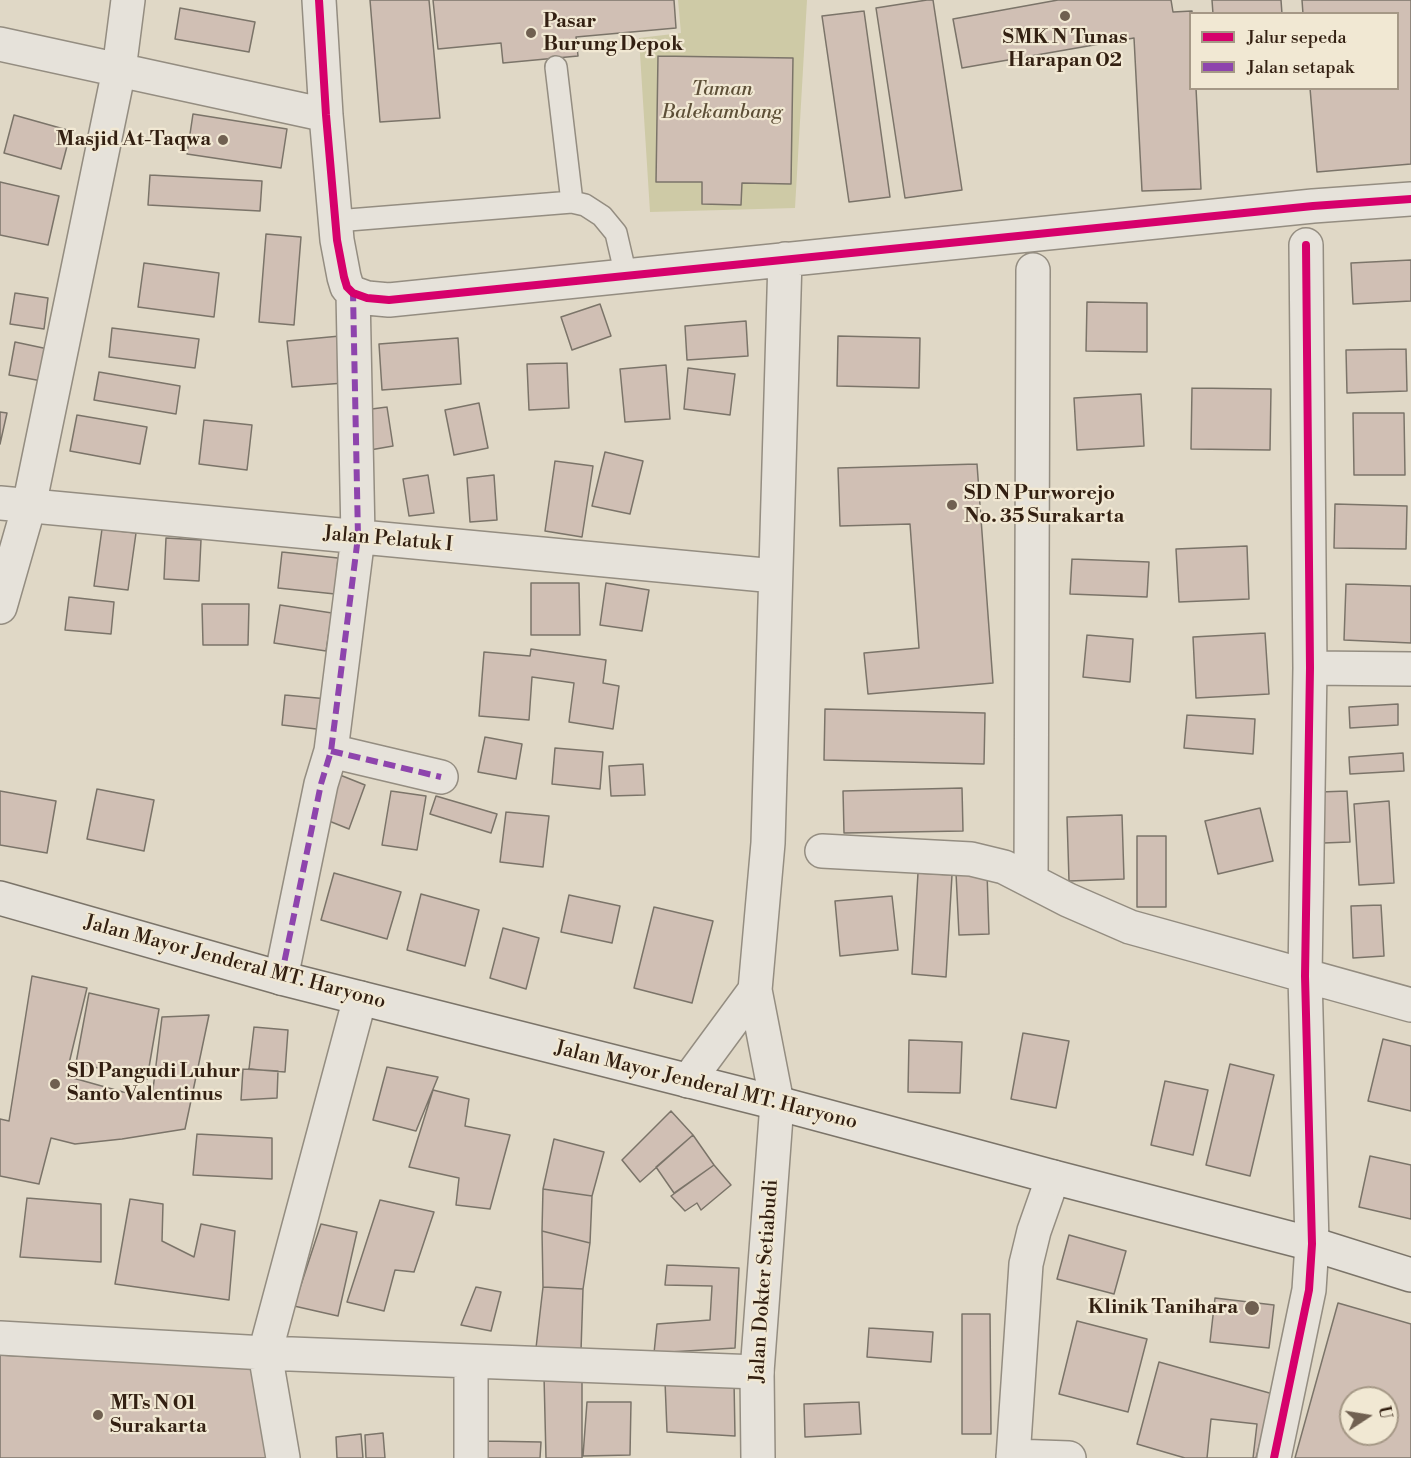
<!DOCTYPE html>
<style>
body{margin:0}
#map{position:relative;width:1411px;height:1458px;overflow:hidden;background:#e0d8c6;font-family:"Libre Bodoni",serif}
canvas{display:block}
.legend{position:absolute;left:1189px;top:12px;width:210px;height:78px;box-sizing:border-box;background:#f1e8d3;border:2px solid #a59886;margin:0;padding:8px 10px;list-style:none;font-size:18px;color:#332012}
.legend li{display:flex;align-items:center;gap:12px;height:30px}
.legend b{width:30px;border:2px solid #a59886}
.north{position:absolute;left:1339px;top:1386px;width:60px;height:60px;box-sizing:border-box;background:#f1e8d3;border:2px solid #a59886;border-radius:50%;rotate:78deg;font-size:16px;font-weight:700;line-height:24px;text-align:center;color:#332012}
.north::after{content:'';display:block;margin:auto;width:21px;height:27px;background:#706051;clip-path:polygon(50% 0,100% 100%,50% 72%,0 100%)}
</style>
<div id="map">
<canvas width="1411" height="1458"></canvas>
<ul class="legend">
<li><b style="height:8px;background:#d6006c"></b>Jalur sepeda</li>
<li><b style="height:8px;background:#8e44ad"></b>Jalan setapak</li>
</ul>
<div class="north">U</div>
</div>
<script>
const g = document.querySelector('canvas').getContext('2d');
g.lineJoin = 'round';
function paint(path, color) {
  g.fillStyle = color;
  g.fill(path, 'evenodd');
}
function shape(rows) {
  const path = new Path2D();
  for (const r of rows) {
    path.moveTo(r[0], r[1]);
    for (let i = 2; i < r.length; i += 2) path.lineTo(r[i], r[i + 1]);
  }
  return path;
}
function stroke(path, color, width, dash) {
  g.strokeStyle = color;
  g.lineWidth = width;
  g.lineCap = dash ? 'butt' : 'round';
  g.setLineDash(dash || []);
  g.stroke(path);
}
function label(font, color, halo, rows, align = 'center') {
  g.font = font + ' "Libre Bodoni",serif';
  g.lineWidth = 4.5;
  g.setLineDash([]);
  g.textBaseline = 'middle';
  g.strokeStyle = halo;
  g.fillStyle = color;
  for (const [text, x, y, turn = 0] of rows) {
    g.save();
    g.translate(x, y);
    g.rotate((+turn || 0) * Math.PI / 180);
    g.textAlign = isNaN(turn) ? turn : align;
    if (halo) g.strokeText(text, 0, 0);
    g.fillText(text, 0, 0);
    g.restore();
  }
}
paint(shape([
 [678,0,807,0,795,208,650,212,639,38,681,33]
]), '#cecaa6');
const building = shape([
 [370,0,429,0,440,118,380,122,370,0],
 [433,0,674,0,676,28,576,37,578,56,503,63,501,43,438,49,433,0],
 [927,0,933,0,962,190,905,198,876,8,927,0],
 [1058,0,1171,0,1173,12,1192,11,1192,14,1190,14,1190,88,1196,88,1201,189,1142,191,1134,38,962,68,953,19,1058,0],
 [1212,0,1281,0,1282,14,1213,14,1212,0],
 [1302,0,1411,0,1411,164,1317,172,1310,88,1398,88,1398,14,1303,14,1302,0],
 [180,8,255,22,249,52,175,39,180,8],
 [864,11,890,197,849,202,822,16,864,11],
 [658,56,793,58,791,184,742,183,741,205,702,204,702,182,656,182,658,56],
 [193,114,287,129,281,168,187,154,193,114],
 [14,115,71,131,61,169,4,153,14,115],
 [150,175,262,181,260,211,148,205,150,175],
 [0,182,59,196,48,245,0,235,0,182],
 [266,234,301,237,294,325,259,322,266,234],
 [1411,260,1411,301,1353,304,1351,263,1411,260],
 [144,263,219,273,214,317,138,307,144,263],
 [15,293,48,298,44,329,10,324,15,293],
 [1087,302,1147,303,1147,352,1086,351,1087,302],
 [600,304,611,336,572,350,561,317,600,304],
 [746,321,748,356,687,360,685,326,746,321],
 [112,328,199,339,195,368,109,357,112,328],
 [340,336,344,383,292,387,287,341,340,336],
 [838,336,920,338,919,388,837,386,838,336],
 [458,338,461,384,382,390,379,344,458,338],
 [15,342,48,349,42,381,9,375,15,342],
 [1406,349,1407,391,1347,393,1346,350,1406,349],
 [567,363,569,408,529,410,527,364,567,363],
 [666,365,670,419,625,422,620,369,666,365],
 [688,368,735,374,730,415,684,409,688,368],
 [99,372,180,386,176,414,94,400,99,372],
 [1192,388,1271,389,1270,450,1191,449,1192,388],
 [1141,394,1144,446,1077,450,1074,398,1141,394],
 [479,403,488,448,454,455,445,410,479,403],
 [387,407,393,446,370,450,364,410,387,407],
 [0,412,7,413,0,444,0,412],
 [1353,413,1404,413,1405,475,1354,475,1353,413],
 [77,415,147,427,140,464,70,451,77,415],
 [204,420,252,425,247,470,199,464,204,420],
 [605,452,643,461,630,514,592,506,605,452],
 [555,461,593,466,582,537,545,531,555,461],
 [977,464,993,683,868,694,864,653,919,648,910,524,840,526,838,468,977,464],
 [428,475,434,513,409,516,403,479,428,475],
 [494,475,497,520,470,522,467,478,494,475],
 [1335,504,1407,506,1406,549,1334,548,1335,504],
 [102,529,136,533,128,590,94,586,102,529],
 [166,538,201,540,199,581,164,579,166,538],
 [1247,546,1249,599,1179,602,1176,549,1247,546],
 [282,552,338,558,335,594,278,588,282,552],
 [1072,559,1149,562,1147,597,1070,594,1072,559],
 [531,583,579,583,580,635,531,635,531,583],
 [606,583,649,590,642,631,600,625,606,583],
 [1346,584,1411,586,1411,643,1344,640,1346,584],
 [69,597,114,602,111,634,65,630,69,597],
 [202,604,249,604,248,645,203,645,202,604],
 [280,605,332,613,326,651,274,643,280,605],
 [1265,633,1269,694,1196,698,1193,637,1265,633],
 [1087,635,1133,639,1130,682,1083,677,1087,635],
 [531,649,606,660,603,683,619,686,613,729,569,722,574,683,532,677,529,720,479,716,484,652,530,656,531,649],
 [285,695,328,699,325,730,282,725,285,695],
 [1398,704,1398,725,1350,728,1349,707,1398,704],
 [825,709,985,713,984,764,824,760,825,709],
 [1187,715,1255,719,1253,754,1184,748,1187,715],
 [485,737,522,744,516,779,478,772,485,737],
 [555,748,603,752,600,789,552,784,555,748],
 [1403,753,1404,771,1350,774,1349,757,1403,753],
 [643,764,645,795,611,796,609,766,643,764],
 [335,773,365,785,349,829,319,817,335,773],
 [962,788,963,831,844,833,843,791,962,788],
 [97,789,154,800,144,851,87,839,97,789],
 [0,791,56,801,47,853,0,845,0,791],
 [391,791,426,796,417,850,382,845,391,791],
 [1347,791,1350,842,1323,843,1320,792,1347,791],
 [436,796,497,814,491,833,430,814,436,796],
 [1389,801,1394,883,1359,885,1354,804,1389,801],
 [1260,808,1273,861,1218,874,1205,821,1260,808],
 [506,812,549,816,543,867,500,862,506,812],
 [1122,815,1124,879,1069,881,1067,817,1122,815],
 [1137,836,1166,836,1166,907,1137,907,1137,836],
 [987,872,989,934,959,935,956,873,987,872],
 [334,873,401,892,387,939,321,920,334,873],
 [918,873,952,875,946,977,912,974,918,873],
 [421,894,479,910,465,966,407,950,421,894],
 [569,895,620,906,612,943,561,932,569,895],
 [892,896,898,950,840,956,835,901,892,896],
 [1381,905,1384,956,1353,958,1351,906,1381,905],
 [654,907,713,921,692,1003,634,988,654,907],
 [503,928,539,938,526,989,490,978,503,928],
 [32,976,87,988,66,1076,123,1092,152,1097,162,1017,209,1015,185,1129,122,1139,75,1144,51,1138,39,1184,0,1176,0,1119,9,1121,32,976],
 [89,993,159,1009,147,1079,76,1063,89,993],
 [254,1027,288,1030,285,1072,249,1069,254,1027],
 [1023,1033,1069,1041,1056,1108,1011,1099,1023,1033],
 [1383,1039,1411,1046,1411,1111,1368,1101,1383,1039],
 [909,1040,962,1042,960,1093,908,1092,909,1040],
 [1230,1064,1274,1075,1250,1176,1206,1165,1230,1064],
 [387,1067,438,1077,416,1131,373,1120,387,1067],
 [243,1069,278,1071,277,1098,241,1100,243,1069],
 [1165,1081,1208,1090,1193,1155,1151,1145,1165,1081],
 [433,1090,469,1099,465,1126,510,1135,490,1209,456,1205,459,1178,409,1167,433,1090],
 [671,1111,693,1135,640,1182,622,1160,671,1111],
 [197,1134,272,1138,272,1179,193,1175,197,1134],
 [693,1135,714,1165,674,1193,656,1167,693,1135],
 [554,1139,604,1152,592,1196,543,1189,554,1139],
 [1370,1156,1411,1165,1411,1219,1359,1207,1370,1156],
 [714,1165,731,1185,701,1210,697,1203,685,1211,671,1196,714,1165],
 [543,1189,592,1196,590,1243,542,1231,543,1189],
 [27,1198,101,1204,101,1262,20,1257,27,1198],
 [130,1199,163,1204,162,1241,194,1257,201,1224,235,1231,229,1300,115,1284,130,1199],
 [380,1200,434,1212,414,1272,395,1270,384,1311,347,1302,380,1200],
 [321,1224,357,1232,338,1316,294,1306,321,1224],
 [542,1231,590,1243,583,1289,543,1287,542,1231],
 [1069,1235,1126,1251,1114,1294,1057,1279,1069,1235],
 [667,1265,739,1268,735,1348,654,1353,657,1324,710,1320,712,1286,665,1285,667,1265],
 [476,1287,501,1292,491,1331,461,1325,476,1287],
 [543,1287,583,1289,581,1351,536,1348,543,1287],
 [1215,1298,1274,1305,1269,1348,1210,1342,1215,1298],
 [1338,1303,1411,1324,1411,1458,1295,1458,1338,1303],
 [1351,1398,1387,1398,1387,1434,1351,1434,1351,1398],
 [962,1314,990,1314,991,1434,962,1434,962,1314],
 [1077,1321,1147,1339,1128,1412,1059,1394,1077,1321],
 [869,1328,933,1332,931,1362,867,1357,869,1328],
 [0,1355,251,1368,269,1458,0,1458,0,1355],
 [1159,1362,1273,1394,1256,1458,1185,1458,1137,1444,1159,1362],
 [544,1376,582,1377,582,1458,546,1458,544,1376],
 [665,1381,734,1381,735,1436,667,1432,665,1381],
 [587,1402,631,1402,630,1455,583,1456,587,1402],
 [859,1402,861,1434,805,1437,804,1404,859,1402],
 [1211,1419,1257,1424,1253,1458,1207,1458,1211,1419],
 [383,1433,385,1458,366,1458,365,1435,383,1433],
 [361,1434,363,1458,337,1458,336,1437,361,1434],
 [486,1441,541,1442,540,1458,485,1458,486,1441]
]);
paint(building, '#d0bfb4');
stroke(building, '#7b7469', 1.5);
const service = shape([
 [556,67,572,202],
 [336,221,572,202,585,205,602,216,616,233,626,276]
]);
const minor = shape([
 [319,0,326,115,337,240,344,277,347,287,353,293,367,298,389,300,1313,206,1411,199],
 [0,44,326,115],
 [0,503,775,576],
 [0,607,29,506,119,70,128,0],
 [1310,668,1411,669],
 [331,751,441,777],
 [822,851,971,859,1004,867,1068,900,1130,927,1411,1005],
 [1031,881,1033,270],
 [281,978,321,784,331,751,358,537,353,293],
 [688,1081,755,990],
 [777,1103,755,990,768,843,785,259],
 [0,1338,265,1353,757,1372],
 [471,1362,471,1458],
 [1013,1456,1069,1458],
 [283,1458,265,1353,360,998],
 [1013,1458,1026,1264,1034,1231,1053,1177],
 [1274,1458,1309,1290,1312,1244,1305,976,1310,668,1306,245]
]);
const tertiary = shape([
 [758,1458,757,1372,777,1103]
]);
const secondary = shape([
 [0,898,281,978,777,1103,1053,1177,1312,1244,1411,1275]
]);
stroke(service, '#948d81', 24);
stroke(minor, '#948d81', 36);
stroke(tertiary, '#948d81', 36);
stroke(secondary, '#7b7469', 36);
stroke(service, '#e6e2da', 21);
stroke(minor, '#e6e2da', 33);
stroke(tertiary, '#e6e2da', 33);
stroke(secondary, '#e6e2da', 33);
stroke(shape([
 [331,751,441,777],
 [281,978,321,784,331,751,358,537,353,293]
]), '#8e44ad', 6, [12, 6]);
stroke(shape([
 [319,0,326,115,337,240,344,277,347,287,353,293,367,298,389,300,1313,206,1411,199],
 [1274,1458,1309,1290,1312,1244,1305,976,1310,668,1306,245]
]), '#d6006c', 8);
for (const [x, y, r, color] of [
 [1065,16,6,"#706051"],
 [531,33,6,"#706051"],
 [223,140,6,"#706051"],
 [952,505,6,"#706051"],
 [55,1084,6,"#706051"],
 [1252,1308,8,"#706051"],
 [98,1415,6,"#706051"]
]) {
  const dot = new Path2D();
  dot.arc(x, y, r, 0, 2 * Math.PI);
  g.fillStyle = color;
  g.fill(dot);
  stroke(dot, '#f1e8d3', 2);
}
label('bold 20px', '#332012', '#f1e8d3', [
 ["Pasar",543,22],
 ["Burung Depok",543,45],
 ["SMK N Tunas",1065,38,"center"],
 ["Harapan 02",1065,61,"center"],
 ["Masjid At-Taqwa",211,140,"right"],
 ["SD N Purworejo",964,494],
 ["No. 35 Surakarta",964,517],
 ["SD Pangudi Luhur",67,1072],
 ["Santo Valentinus",67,1095],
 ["Klinik Tanihara",1238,1308,"right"],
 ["MTs N 01",110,1404],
 ["Surakarta",110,1427]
], 'left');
label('italic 20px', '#5d4f37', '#f1e8d3', [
 ["Taman",722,90],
 ["Balekambang",722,113]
]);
label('20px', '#332012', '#f1e8d3', [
 ["Jalan Pelatuk I",388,540,5],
 ["Jalan Mayor Jenderal MT. Haryono",235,963,15],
 ["Jalan Mayor Jenderal MT. Haryono",706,1086,14],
 ["Jalan Dokter Setiabudi",765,1281,-86]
]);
</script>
